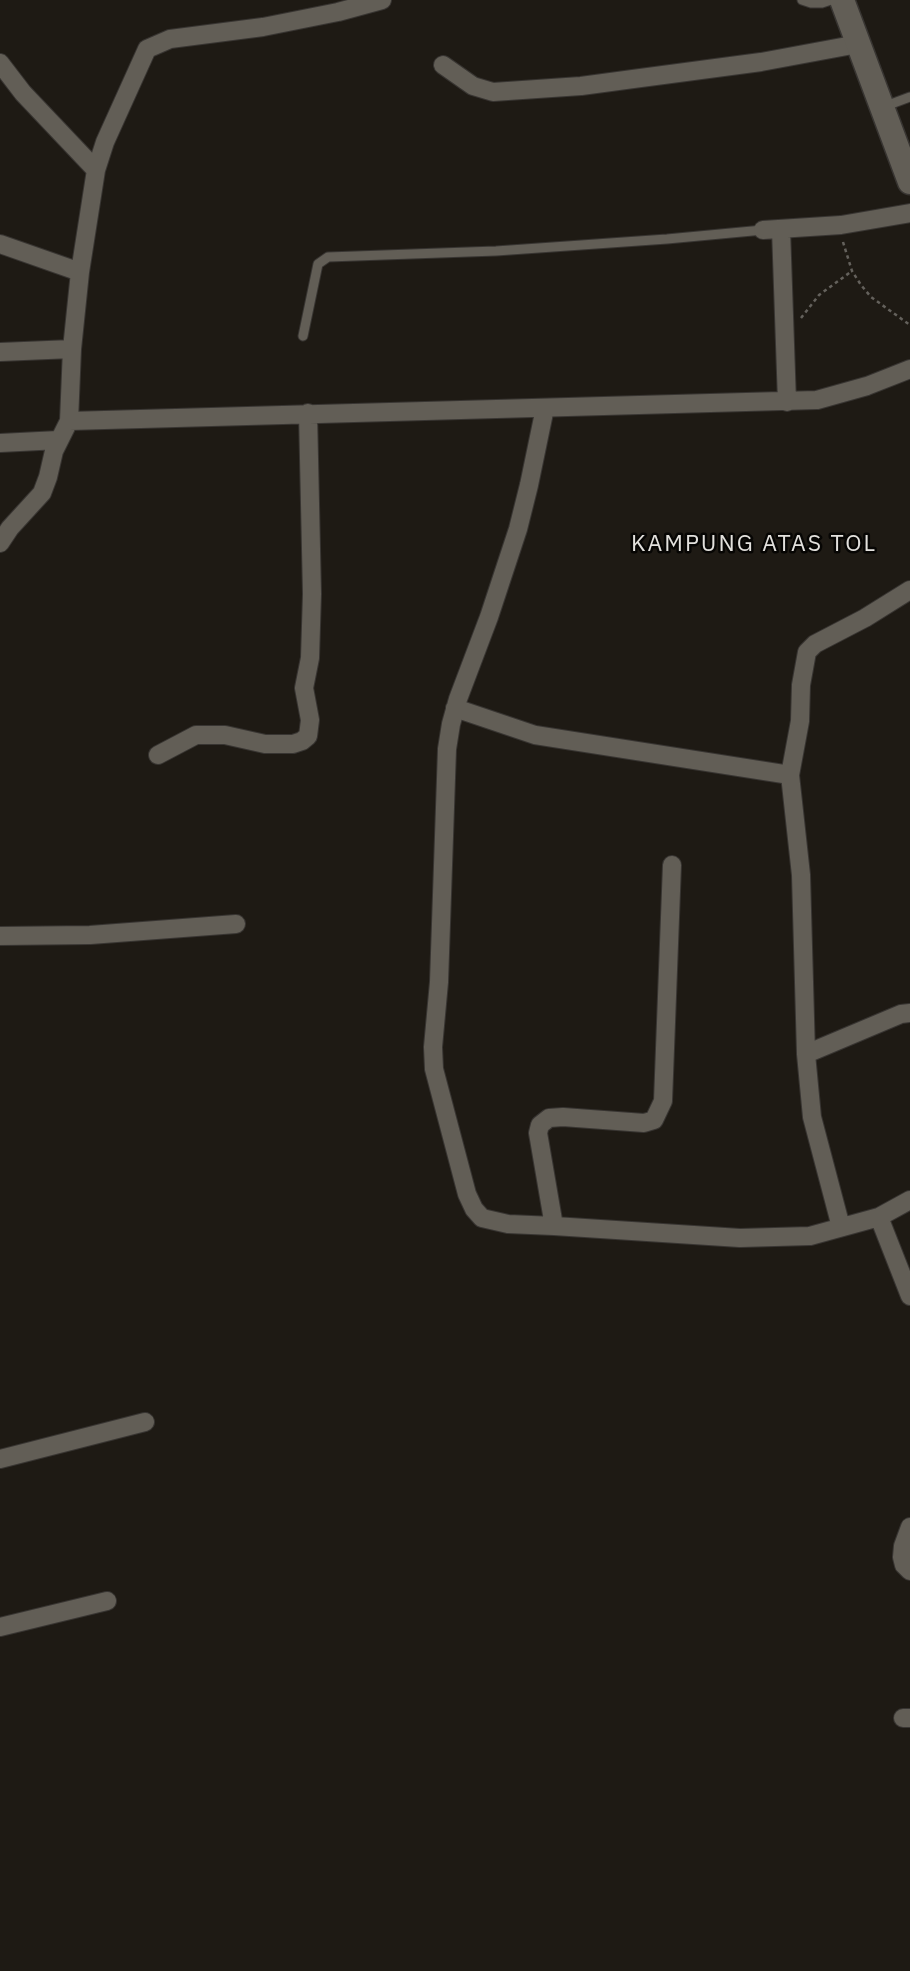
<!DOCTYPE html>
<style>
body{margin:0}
canvas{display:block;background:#1e1a14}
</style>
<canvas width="910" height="1971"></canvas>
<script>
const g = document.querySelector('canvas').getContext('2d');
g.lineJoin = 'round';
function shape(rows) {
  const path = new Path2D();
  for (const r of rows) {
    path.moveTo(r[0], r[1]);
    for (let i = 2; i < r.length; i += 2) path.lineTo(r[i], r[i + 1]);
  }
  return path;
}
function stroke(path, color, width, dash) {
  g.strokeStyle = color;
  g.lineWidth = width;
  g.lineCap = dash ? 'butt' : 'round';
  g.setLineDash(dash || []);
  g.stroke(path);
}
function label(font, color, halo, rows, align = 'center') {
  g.font = font + ' "IBM Plex Sans",sans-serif';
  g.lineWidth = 5;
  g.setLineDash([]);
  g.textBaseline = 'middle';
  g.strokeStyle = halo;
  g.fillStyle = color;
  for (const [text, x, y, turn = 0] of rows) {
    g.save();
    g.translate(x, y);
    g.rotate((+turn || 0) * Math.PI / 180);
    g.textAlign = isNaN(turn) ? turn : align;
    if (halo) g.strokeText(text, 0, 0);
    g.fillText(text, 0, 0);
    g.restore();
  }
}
const lane = shape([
 [802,0,811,3,822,3,831,0],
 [883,107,910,97],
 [303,336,318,264,328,257,496,251,667,239,763,230]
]);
const street = shape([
 [0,63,23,93,96,170],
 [443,65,473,86,493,92,581,86,633,79,761,62,858,44],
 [781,229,787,402],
 [763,230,841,225,910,213],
 [0,244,80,272],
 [0,352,72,349],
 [545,408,529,485,518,529,489,617,458,699,451,724,447,749,439,982,433,1047,434,1069,467,1194,474,1209,482,1218,508,1224,554,1226,740,1238,810,1236,879,1217],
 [69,421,817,400,867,386,910,369],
 [0,443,59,440],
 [0,543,10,528,42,493,48,477,54,451,69,421,72,349,80,272,96,170,105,142,147,49,170,39,263,27,338,12,382,0],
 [455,708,535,735,790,775],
 [158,755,196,735,225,735,265,744,293,744,302,741,308,736,310,720,304,688,310,658,312,594,308,413],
 [0,936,90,935,236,924],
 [806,1054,901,1014,910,1013],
 [910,1200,879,1217,910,1296],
 [554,1226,538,1133,540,1125,549,1118,563,1117,644,1123,654,1120,663,1101,672,865],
 [841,1227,812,1117,806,1054,801,875,790,775,800,721,801,685,807,652,815,644,865,618,910,590],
 [0,1459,145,1422],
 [910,1527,903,1546,902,1557,904,1565,910,1571],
 [0,1627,107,1601],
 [903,1718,910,1718]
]);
const secondary = shape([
 [842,0,910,182]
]);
stroke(lane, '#383532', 11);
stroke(street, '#383532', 20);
stroke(secondary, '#383532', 27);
stroke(shape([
 [843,242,852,271,861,285,871,297,910,325],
 [801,318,819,295,852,271]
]), '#64615c', 2.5, [3.5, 3.5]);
stroke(lane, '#625e56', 9);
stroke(street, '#625e56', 18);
stroke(secondary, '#625e56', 24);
g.letterSpacing = '2px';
label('23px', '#e3e1dd', '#070604', [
 ["KAMPUNG ATAS TOL",754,544]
]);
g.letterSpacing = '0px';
</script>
